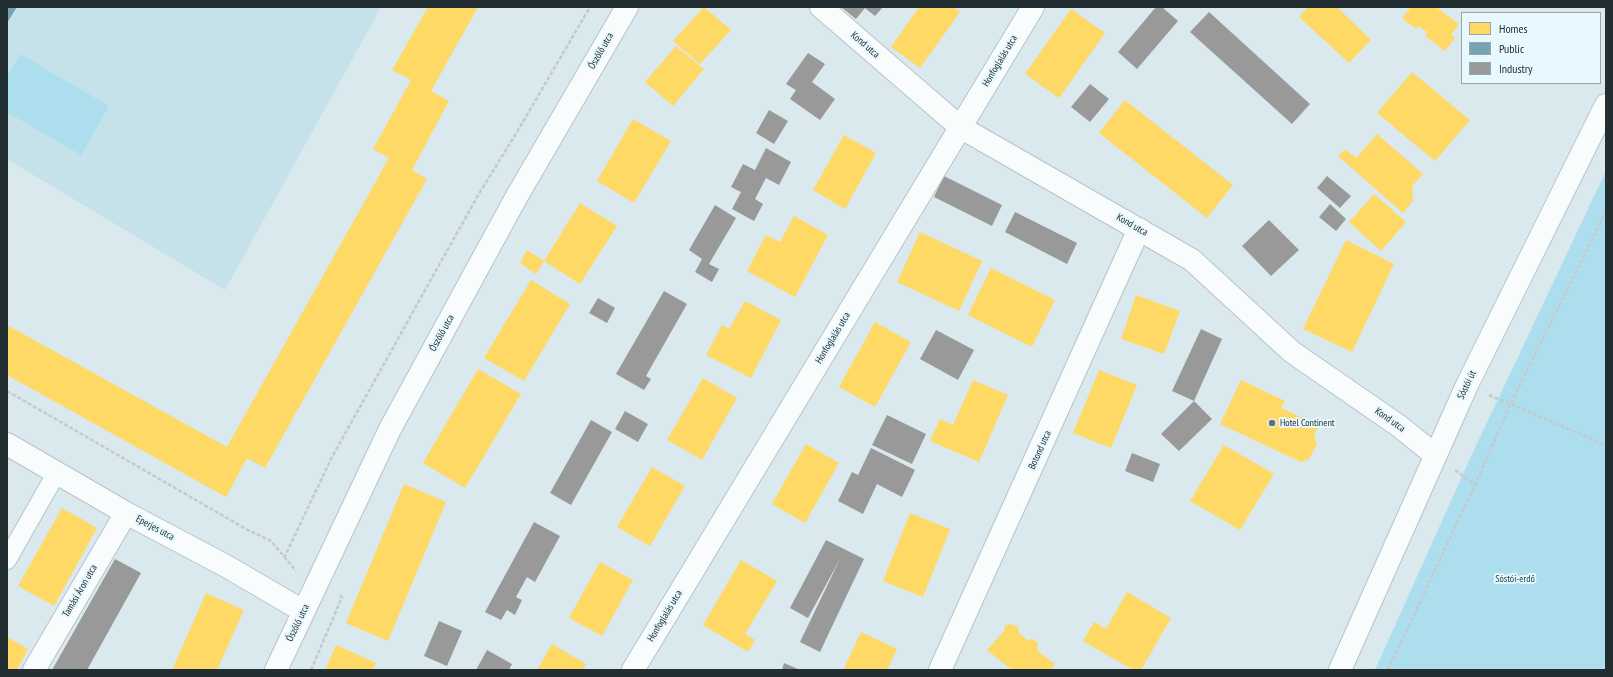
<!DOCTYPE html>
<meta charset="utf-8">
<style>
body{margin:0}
#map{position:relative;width:1613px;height:677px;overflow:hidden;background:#d9e9ee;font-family:"PT Sans Narrow",sans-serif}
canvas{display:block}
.frame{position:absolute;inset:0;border:8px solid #232e32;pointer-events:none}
.legend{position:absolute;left:1461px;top:12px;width:140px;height:72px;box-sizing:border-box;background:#e7f8fe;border:1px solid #99a7ac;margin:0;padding:5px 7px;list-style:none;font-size:12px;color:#232e32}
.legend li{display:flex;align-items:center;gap:8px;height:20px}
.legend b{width:20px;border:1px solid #99a7ac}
</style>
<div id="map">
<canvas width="1613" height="677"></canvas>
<div class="frame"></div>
<ul class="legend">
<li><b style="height:11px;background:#ffd966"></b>Homes</li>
<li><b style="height:11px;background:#76a5af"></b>Public</li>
<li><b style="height:11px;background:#999"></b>Industry</li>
</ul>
</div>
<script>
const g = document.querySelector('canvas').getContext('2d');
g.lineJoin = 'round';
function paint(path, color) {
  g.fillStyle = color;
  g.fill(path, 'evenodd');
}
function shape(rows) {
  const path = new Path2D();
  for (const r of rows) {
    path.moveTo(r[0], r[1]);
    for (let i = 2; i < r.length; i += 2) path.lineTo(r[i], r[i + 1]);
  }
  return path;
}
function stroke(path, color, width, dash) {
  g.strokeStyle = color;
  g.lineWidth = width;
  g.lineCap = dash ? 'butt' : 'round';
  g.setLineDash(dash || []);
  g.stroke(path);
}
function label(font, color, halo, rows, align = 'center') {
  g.font = font + ' "PT Sans Narrow",sans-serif';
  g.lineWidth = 4;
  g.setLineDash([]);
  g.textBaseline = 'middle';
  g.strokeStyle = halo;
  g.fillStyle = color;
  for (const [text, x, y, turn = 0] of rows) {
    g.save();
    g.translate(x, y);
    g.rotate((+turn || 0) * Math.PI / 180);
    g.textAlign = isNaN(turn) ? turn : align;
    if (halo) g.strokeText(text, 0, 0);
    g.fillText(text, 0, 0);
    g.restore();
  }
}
paint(shape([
 [7,7,381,7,225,290,7,159]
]), '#c5e1e9');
paint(shape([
 [20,54,109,106,81,155,7,112,7,76],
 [1606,171,1606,670,1375,670,1473,452]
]), '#acdeee');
paint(shape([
 [428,7,478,7,431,91,449,101,412,170,427,179,265,468,247,458,226,497,7,375,7,325,227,447,389,158,373,149,411,80,392,70],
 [704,7,731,30,700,64,673,41],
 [919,7,953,7,960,12,920,68,891,47],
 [1308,7,1337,7,1371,40,1349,63,1299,17],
 [1411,7,1436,7,1459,24,1451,35,1455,38,1445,51,1425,36,1427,32,1418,26,1416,29,1402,18],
 [1071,9,1105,33,1059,98,1025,74],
 [676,46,704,69,673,106,645,82],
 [1412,72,1470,120,1435,161,1377,113],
 [1125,100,1233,185,1207,218,1099,133],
 [633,119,671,141,634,203,597,181],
 [1377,134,1423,174,1412,186,1413,201,1403,213,1338,156,1345,149,1356,158],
 [844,135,876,153,845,209,813,190],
 [1374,194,1406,222,1381,251,1349,222],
 [580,203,617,226,580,284,544,261,536,274,520,263,527,250,544,261],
 [794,216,828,235,795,297,747,271,766,235,780,242],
 [920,232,982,261,959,311,897,282],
 [1346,240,1394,264,1352,352,1303,329],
 [991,268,1055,300,1032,347,968,315],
 [531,280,570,304,524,381,484,358],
 [1136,295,1180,311,1164,354,1121,339],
 [745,301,781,320,751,378,706,355,722,325,729,329],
 [875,322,911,342,875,407,839,387],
 [478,369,521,394,465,488,423,463],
 [1099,370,1137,385,1111,448,1073,433],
 [703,378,737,398,702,460,667,440],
 [973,380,1008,395,979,462,930,441,940,419,953,425],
 [1241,380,1285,401,1281,408,1319,425,1314,434,1317,444,1309,459,1301,462,1220,424],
 [806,444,839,463,805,523,772,504],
 [1224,445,1274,474,1240,530,1190,501],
 [652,467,685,486,650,546,617,527],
 [404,484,446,502,388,641,346,623],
 [62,508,97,528,54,606,18,586],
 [910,513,950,529,923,597,883,581],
 [741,560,777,581,745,634,755,640,748,652,703,625],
 [600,562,633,580,602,636,569,618],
 [1127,592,1171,618,1141,670,1133,670,1083,641,1094,622,1106,629],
 [206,593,244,610,217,670,172,670],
 [1011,624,1018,627,1019,633,1027,640,1033,639,1038,643,1037,650,1055,664,1051,670,1012,670,987,650,1004,631,1005,626],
 [861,632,897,649,887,670,843,670],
 [7,637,28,649,17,670,7,670],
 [552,644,586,664,582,670,537,670],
 [336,645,376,663,373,670,325,670]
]), '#ffd966');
paint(shape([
 [7,7,17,7,7,23]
]), '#76a5af');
paint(shape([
 [841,7,883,7,875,16,865,8,856,19],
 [1156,7,1162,7,1178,21,1137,69,1118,52],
 [1209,12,1310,104,1292,124,1190,32],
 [808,53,825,64,812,82,835,99,820,120,790,99,796,90,786,84],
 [1090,84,1109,99,1090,122,1071,107],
 [769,110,788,121,774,144,756,133],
 [766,148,791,162,779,185,766,178,755,199,763,204,754,221,732,209,741,192,731,187,743,164,755,170],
 [944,176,1002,205,992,226,934,197],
 [1327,176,1351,196,1340,208,1317,188],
 [1330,204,1346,219,1336,231,1319,217],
 [715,205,736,218,709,264,719,269,712,282,695,272,702,259,689,250],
 [1015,212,1077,243,1067,264,1005,232],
 [1269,220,1299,250,1271,276,1242,246],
 [664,291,687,304,646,376,651,379,644,390,616,374],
 [598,298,615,308,607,323,589,313],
 [1201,329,1222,339,1194,401,1172,391],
 [936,330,974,350,958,380,920,359],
 [1194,401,1212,419,1179,451,1161,434],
 [625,411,648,424,638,442,615,429],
 [887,415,926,434,912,464,872,445],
 [591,420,612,432,571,505,550,493],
 [871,448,915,470,902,497,877,484,863,514,838,501,852,472,858,475],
 [1132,453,1160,464,1153,482,1125,471],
 [534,522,560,536,535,582,527,577,516,597,522,600,515,615,507,610,501,620,485,612],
 [826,540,864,559,820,652,800,642,840,559,808,618,790,608],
 [115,559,141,573,87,670,52,670],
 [439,621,462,631,447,666,424,656],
 [487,650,512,664,509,670,476,670],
 [784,663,800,670,782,670]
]), '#999');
const pedestrian = shape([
 [7,560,57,472]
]);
const minor = shape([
 [821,7,960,127,1192,260,1292,352,1399,426,1435,455],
 [7,444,126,513,226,566,303,611],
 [34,670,126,513],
 [276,670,390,429,517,196,627,7],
 [633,670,1033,7],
 [940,670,1139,229]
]);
const secondary = shape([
 [1340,670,1467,385,1606,105]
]);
stroke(pedestrian, '#b8c3c7', 20);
stroke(minor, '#b8c3c7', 24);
stroke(secondary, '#b8c3c7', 24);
stroke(shape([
 [7,391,246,529,271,541,296,571],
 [1489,395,1606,445],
 [1455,470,1475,485],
 [284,558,331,459,477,197,517,132,590,7],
 [311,670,342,597,339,595],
 [1388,670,1475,485,1510,405,1606,211]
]), '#c4c9cc', 2.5, [4, 2]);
stroke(pedestrian, '#f9fcfc', 18);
stroke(minor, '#f9fcfc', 22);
stroke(secondary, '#f9fcfc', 22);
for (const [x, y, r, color] of [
 [1272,423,4,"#636f74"]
]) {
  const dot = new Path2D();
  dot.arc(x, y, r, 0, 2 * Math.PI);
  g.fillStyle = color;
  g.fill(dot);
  stroke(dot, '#e7f8fe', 1.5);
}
label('10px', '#232e32', '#e7f8fe', [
 ["Kond utca",865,45,41],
 ["Ószőlő utca",601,51,-60],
 ["Honfoglalás utca",1000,61,-59],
 ["Kond utca",1132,225,30],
 ["Ószőlő utca",442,333,-61],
 ["Honfoglalás utca",833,338,-59],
 ["Sóstói út",1467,385,-64],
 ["Kond utca",1390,420,35],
 ["Botond utca",1040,450,-66],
 ["Eperjes utca",155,528,28],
 ["Tamási Áron utca",80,591,-60],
 ["Honfoglalás utca",665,616,-59],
 ["Ószőlő utca",298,623,-64]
]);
label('10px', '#232e32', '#e7f8fe', [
 ["Hotel Continent",1280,423]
], 'left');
label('10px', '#0f3f4c', '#e7f8fe', [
 ["Sóstói-erdő",1515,579]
]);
</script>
